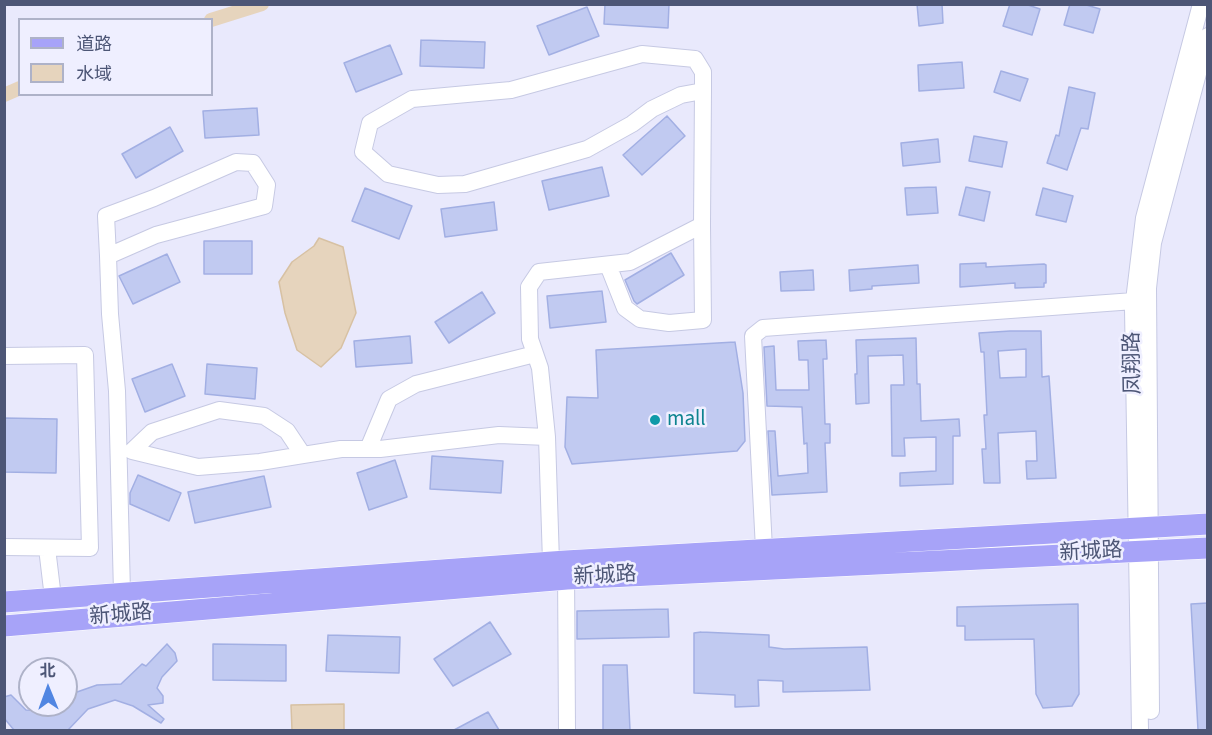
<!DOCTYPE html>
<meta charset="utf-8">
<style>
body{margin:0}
#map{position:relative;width:1212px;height:735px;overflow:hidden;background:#e9e9fc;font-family:"Source Sans 3","Noto Sans SC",sans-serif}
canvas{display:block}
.frame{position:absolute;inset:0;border:6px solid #4d5676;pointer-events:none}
.legend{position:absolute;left:18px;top:18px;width:195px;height:78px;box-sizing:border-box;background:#efefff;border:2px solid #aeb2c8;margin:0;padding:8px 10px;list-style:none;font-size:18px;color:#4d5676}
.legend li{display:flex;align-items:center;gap:12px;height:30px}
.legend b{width:30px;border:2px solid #aeb2c8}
.north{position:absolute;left:18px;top:657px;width:60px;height:60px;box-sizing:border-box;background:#efefff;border:2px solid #aeb2c8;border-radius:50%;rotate:359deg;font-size:16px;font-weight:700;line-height:24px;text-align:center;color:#4d5676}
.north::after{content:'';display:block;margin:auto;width:21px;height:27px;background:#5186e2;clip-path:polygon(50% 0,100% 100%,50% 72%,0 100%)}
</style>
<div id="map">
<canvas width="1212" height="735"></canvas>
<div class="frame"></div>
<ul class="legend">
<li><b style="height:8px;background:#a7a3f8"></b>道路</li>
<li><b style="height:16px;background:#e6d4bd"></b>水域</li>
</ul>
<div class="north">北</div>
</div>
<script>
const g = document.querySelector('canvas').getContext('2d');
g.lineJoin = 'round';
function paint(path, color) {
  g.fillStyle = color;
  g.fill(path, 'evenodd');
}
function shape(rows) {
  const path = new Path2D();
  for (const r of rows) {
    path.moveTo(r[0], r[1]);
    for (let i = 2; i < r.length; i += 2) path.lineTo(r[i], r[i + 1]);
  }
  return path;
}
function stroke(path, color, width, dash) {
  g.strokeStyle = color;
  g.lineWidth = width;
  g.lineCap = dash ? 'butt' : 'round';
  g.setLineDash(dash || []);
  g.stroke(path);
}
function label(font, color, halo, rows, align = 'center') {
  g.font = font + ' "Source Sans 3","Noto Sans SC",sans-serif';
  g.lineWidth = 5;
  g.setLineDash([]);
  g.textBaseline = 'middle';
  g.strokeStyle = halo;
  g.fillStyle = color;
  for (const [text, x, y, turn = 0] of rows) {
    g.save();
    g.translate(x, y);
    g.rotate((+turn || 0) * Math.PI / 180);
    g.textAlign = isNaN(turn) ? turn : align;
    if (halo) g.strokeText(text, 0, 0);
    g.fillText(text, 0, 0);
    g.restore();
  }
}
const water = shape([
 [319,238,343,247,356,313,341,348,321,367,297,350,285,313,279,282,292,262,314,246,319,238],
 [344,704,344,730,292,730,291,705,344,704]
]);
paint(water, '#e6d4bd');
stroke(water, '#d7c1a3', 1.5);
stroke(shape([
 [211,20,262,4],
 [4,95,20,88]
]), '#e6d4bd', 14);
const building = shape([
 [605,4,669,4,668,28,604,24,605,4],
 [917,4,942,4,943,23,919,26,917,4],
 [1010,4,1025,4,1040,9,1032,35,1003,26,1010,4],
 [1070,4,1083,4,1100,9,1093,33,1064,25,1070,4],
 [587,7,599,36,549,55,537,26,587,7],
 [421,40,485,42,484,68,420,66,421,40],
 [390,45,402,74,356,92,344,63,390,45],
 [962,62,964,88,919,91,918,65,962,62],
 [1001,71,1028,79,1020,101,994,92,1001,71],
 [1069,87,1095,93,1088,129,1081,128,1067,170,1047,163,1056,135,1059,136,1069,87],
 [257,108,259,135,205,138,203,111,257,108],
 [667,116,685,136,642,175,623,155,667,116],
 [170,127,183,151,136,178,122,154,170,127],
 [974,136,1007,142,1002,167,969,161,974,136],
 [938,139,940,162,903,166,901,143,938,139],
 [602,167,609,196,549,210,542,181,602,167],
 [936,187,938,213,907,215,905,188,936,187],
 [966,187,990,192,984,221,959,215,966,187],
 [365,188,412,206,399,239,352,221,365,188],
 [1043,188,1073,196,1066,222,1036,215,1043,188],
 [494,202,497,230,445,237,441,209,494,202],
 [204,241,252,241,252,274,204,274,204,241],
 [671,253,684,275,637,304,634,301,625,280,671,253],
 [167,254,180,282,133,304,119,276,167,254],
 [986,263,986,267,1044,264,1046,265,1046,283,1044,283,1044,287,1015,288,1015,283,960,287,960,264,986,263],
 [918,265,919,283,872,286,872,289,850,291,849,270,918,265],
 [813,270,814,290,781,291,780,272,813,270],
 [602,291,606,322,550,328,547,296,602,291],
 [482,292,495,313,449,343,435,322,482,292],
 [1010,331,1041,331,1042,377,1049,376,1056,478,1027,479,1026,461,1037,461,1036,431,998,433,1000,483,984,483,982,449,986,449,984,415,987,415,984,352,981,352,979,333,1010,331],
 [1026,349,1026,377,1000,378,998,351,1026,349],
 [410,336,412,363,356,367,354,341,410,336],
 [916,338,917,384,920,384,921,421,959,419,960,436,953,436,953,484,900,486,900,473,936,471,936,437,904,438,905,456,892,456,891,385,904,385,903,355,868,356,869,403,856,404,855,374,857,374,856,340,916,338],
 [826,340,827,359,823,359,825,424,830,424,830,443,825,443,827,492,772,495,768,431,775,431,778,476,808,473,807,443,804,444,802,407,767,406,764,347,774,346,776,390,809,390,808,360,799,360,798,341,826,340],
 [735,342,743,393,745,441,737,451,572,464,565,447,567,397,598,398,596,350,735,342],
 [172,364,185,396,145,412,132,379,172,364],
 [207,364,257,368,255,399,205,394,207,364],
 [4,418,57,419,56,473,4,472,4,418],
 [432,456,503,461,501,493,430,489,432,456],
 [395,460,407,497,369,510,357,473,395,460],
 [138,475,181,493,169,521,130,504,130,493,138,475],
 [264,476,271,507,195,523,188,492,264,476],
 [1208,603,1208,730,1198,730,1191,604,1208,603],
 [1078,604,1079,694,1072,706,1043,708,1036,694,1034,639,965,640,965,626,957,626,957,607,1078,604],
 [668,609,669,637,577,639,577,611,668,609],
 [490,622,511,654,453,686,434,659,490,622],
 [701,632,769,635,769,647,784,649,867,647,870,690,783,692,783,681,758,680,759,706,735,707,735,695,694,693,694,633,701,632],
 [328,635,400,637,399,673,326,671,328,635],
 [167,644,175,653,177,661,162,677,157,688,163,696,163,703,148,705,164,719,161,723,133,706,115,700,88,709,68,730,14,730,4,718,4,697,11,695,26,710,56,711,60,705,66,705,66,700,77,692,97,685,121,684,142,664,146,666,167,644],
 [213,644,286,645,286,681,213,680,213,644],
 [603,665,627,665,630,730,603,730,603,665],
 [488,712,499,730,454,730,488,712]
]);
paint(building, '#c1caf1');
stroke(building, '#a2afe3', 1.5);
const minor = shape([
 [108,256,156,235,264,206,267,185,253,163,236,162,154,198,106,216,108,256,110,314,117,391,122,593],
 [608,265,625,308,640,319,669,323,703,320,702,225],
 [4,356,85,355,90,548,4,547],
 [368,449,389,399,416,384,535,354],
 [303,455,287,431,264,416,219,410,152,432,132,451,198,467,260,462,303,455,341,449,380,449,499,435,547,437],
 [47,548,53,598],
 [764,549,753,336,763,328,1134,301],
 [551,562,547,437,540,368,530,339,529,287,539,272,630,262,702,225,703,91,703,72,695,59,642,54,511,90,412,99,370,123,363,152,388,174,438,185,465,184,587,149,632,124,652,109,681,95,703,91],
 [566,568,567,730],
 [1151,711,1148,288,1153,243,1208,36],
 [1140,730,1133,309,1144,218,1201,4]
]);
const major = shape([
 [4,602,566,561,1208,524],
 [4,626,567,579,1208,548]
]);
stroke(minor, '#c6c9e3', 18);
stroke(major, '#fff', 22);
stroke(minor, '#fff', 16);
stroke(major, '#a7a3f8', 21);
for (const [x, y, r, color] of [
 [655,420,6,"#0f9aa8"]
]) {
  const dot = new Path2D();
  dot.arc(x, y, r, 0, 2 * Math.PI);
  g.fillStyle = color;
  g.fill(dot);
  stroke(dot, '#efefff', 2);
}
label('21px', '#4d5676', '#efefff', [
 ["凤翔路",1134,363,-91],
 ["新城路",1091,553,-3],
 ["新城路",605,577,-3],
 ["新城路",121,616,-5]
]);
label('21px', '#0d838f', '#efefff', [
 ["mall",667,420]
], 'left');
</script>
